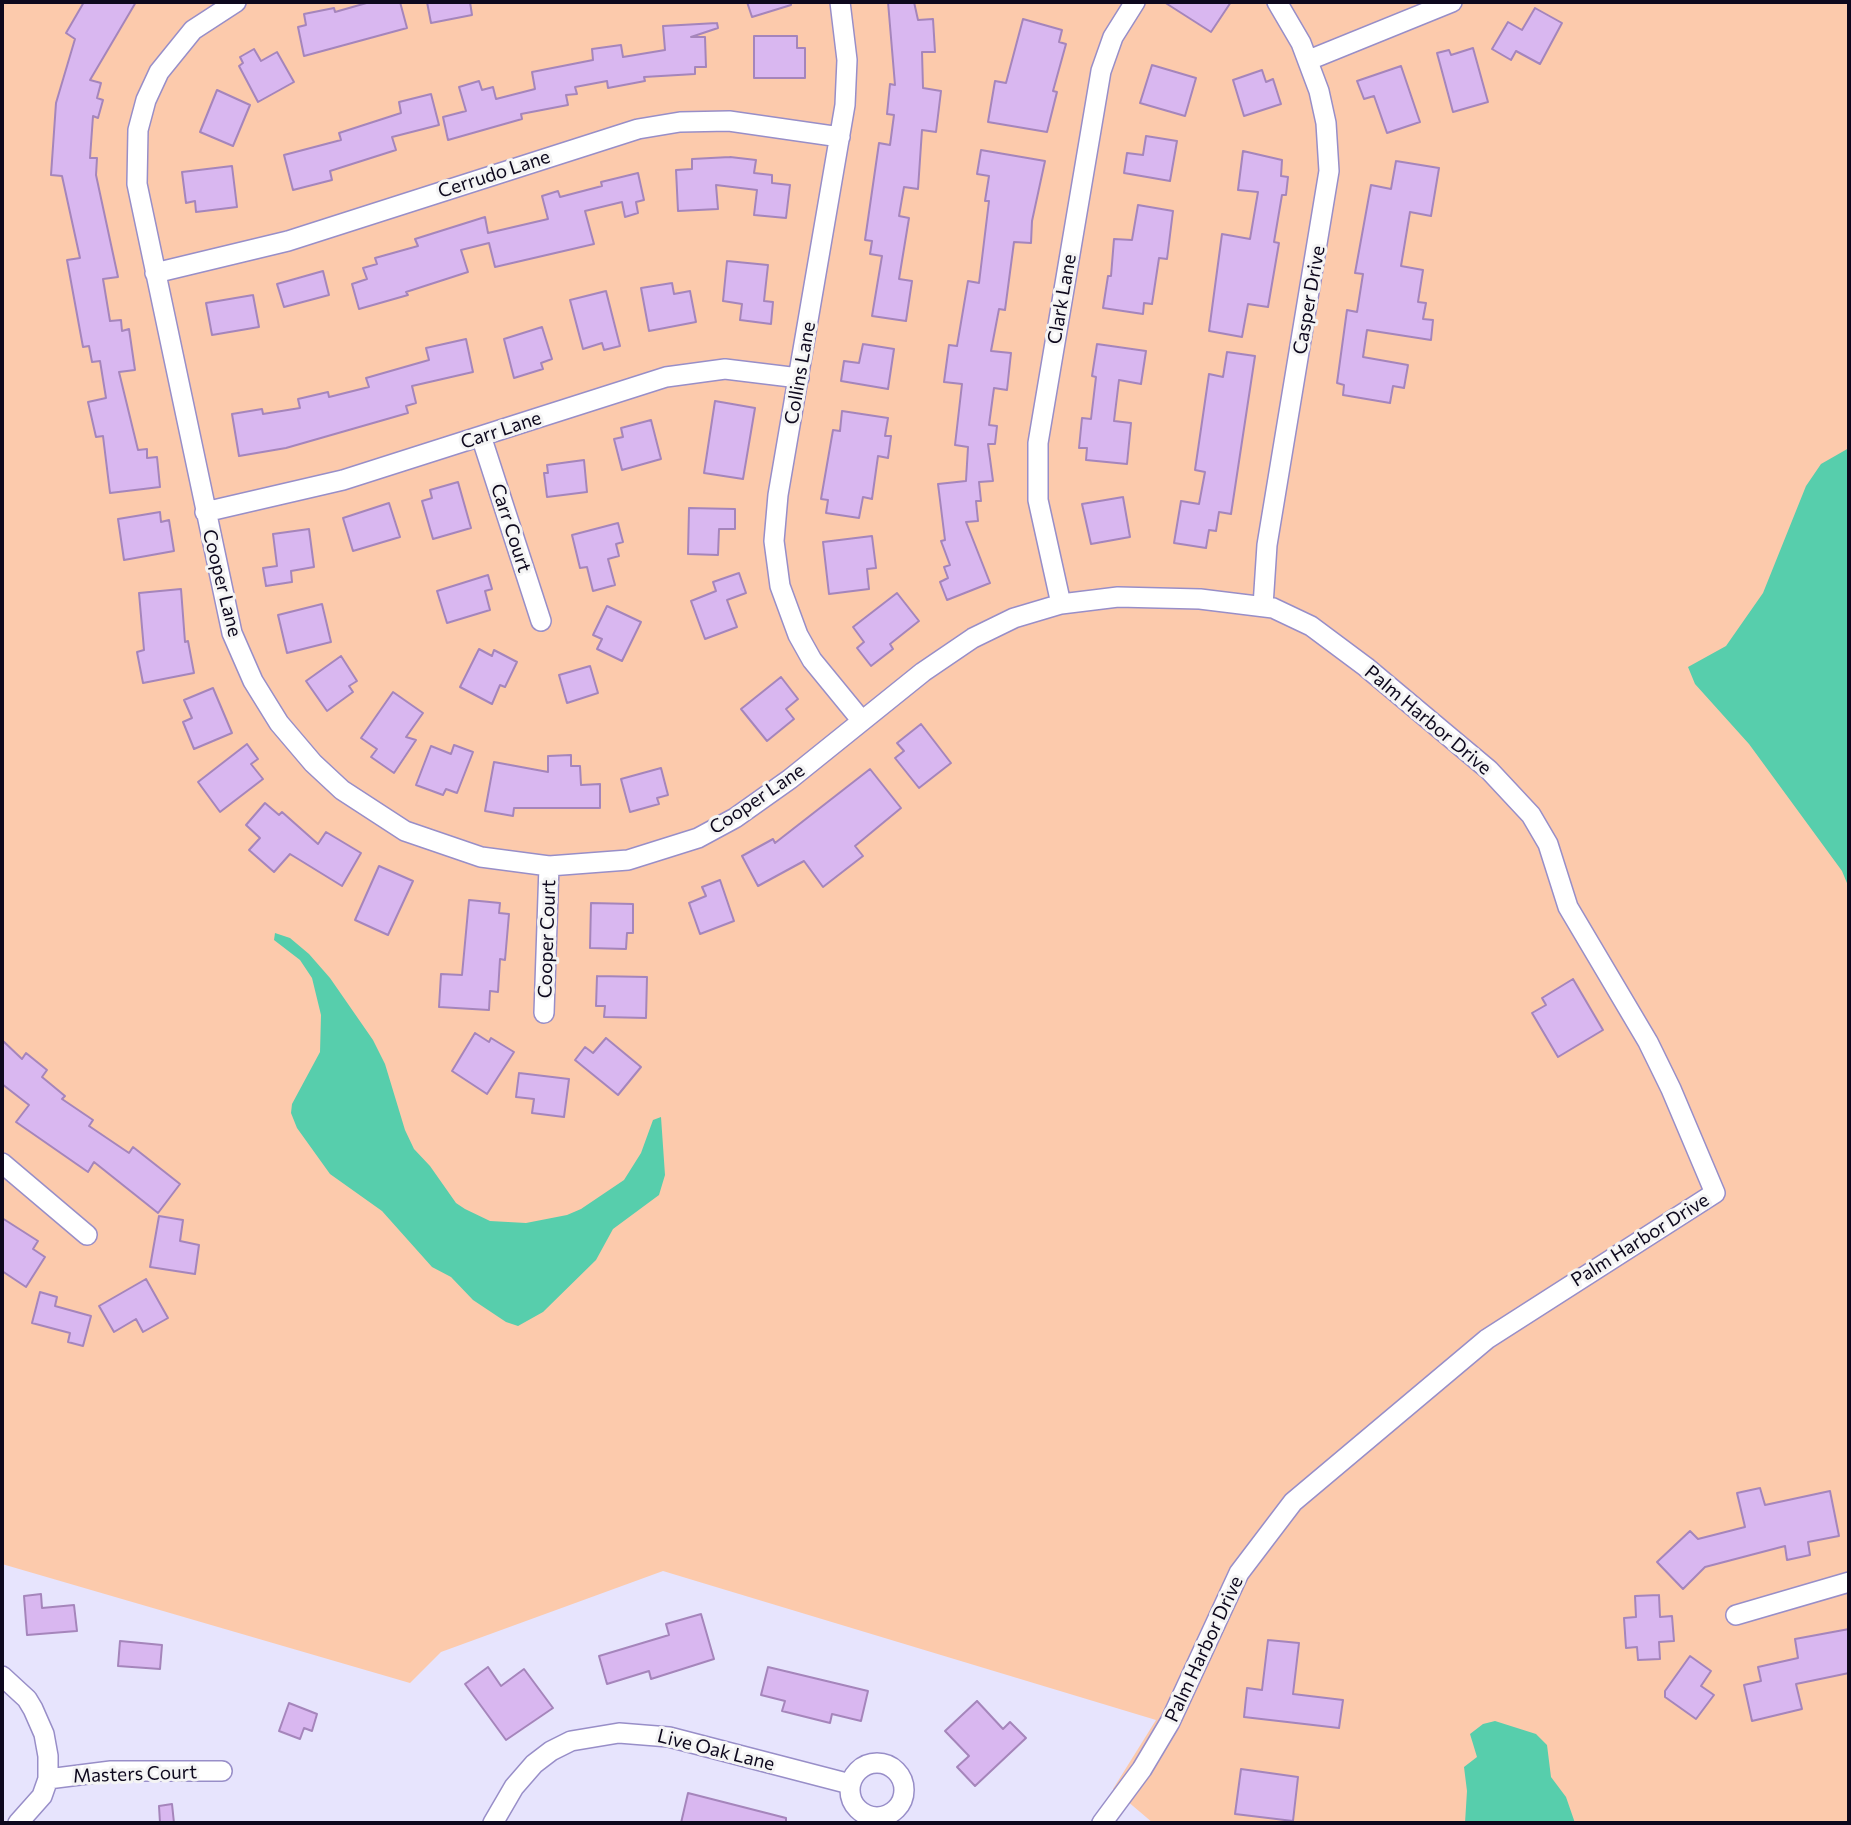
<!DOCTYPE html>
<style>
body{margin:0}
#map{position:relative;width:1851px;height:1825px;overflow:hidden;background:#e7e4fd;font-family:Commissioner,sans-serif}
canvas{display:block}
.frame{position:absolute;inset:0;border:4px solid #0d081d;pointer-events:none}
</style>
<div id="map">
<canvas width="1851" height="1825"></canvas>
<div class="frame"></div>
</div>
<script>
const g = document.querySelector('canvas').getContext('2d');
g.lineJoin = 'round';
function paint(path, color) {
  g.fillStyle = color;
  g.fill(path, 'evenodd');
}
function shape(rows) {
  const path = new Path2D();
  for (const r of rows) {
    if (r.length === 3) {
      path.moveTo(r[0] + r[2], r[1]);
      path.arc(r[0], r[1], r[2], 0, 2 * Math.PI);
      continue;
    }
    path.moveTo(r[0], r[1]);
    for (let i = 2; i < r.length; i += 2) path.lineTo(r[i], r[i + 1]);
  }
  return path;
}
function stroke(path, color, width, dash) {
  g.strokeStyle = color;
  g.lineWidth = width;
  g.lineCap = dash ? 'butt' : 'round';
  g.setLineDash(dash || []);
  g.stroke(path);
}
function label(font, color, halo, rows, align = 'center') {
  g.font = font + ' Commissioner,sans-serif';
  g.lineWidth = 6;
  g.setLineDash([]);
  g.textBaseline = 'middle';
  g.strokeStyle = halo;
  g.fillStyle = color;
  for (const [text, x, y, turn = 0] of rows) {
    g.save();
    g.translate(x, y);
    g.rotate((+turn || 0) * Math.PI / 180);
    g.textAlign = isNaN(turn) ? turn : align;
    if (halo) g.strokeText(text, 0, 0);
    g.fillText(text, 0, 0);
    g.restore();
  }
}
paint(shape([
 [2,2,1849,2,1849,1823,1153,1823,1113,1789,1156,1720,663,1571,441,1652,410,1683,2,1564]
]), '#fccaac');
paint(shape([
 [1849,448,1849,888,1842,871,1749,744,1695,684,1688,667,1726,646,1763,593,1806,486,1821,464],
 [275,933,290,938,309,954,330,978,373,1040,385,1064,405,1130,414,1149,430,1166,456,1203,465,1209,490,1221,526,1223,567,1215,581,1209,624,1180,641,1153,653,1120,661,1117,665,1175,659,1195,613,1229,596,1260,543,1312,518,1326,506,1322,473,1300,451,1277,432,1267,382,1211,330,1174,297,1128,291,1113,292,1104,320,1052,321,1015,312,978,300,960,274,940],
 [1495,1721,1536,1734,1547,1745,1551,1777,1566,1797,1575,1823,1465,1823,1467,1791,1464,1767,1477,1757,1470,1734,1483,1724]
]), '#57ceac');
const building = shape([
 [84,2,136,2,90,80,101,83,97,98,103,100,98,118,93,116,90,158,97,158,96,175,118,277,103,279,110,321,121,320,122,331,129,329,135,370,119,372,138,450,147,449,147,458,157,457,160,487,110,493,103,436,96,437,88,402,106,398,100,361,92,362,89,346,83,347,67,260,80,258,62,176,51,175,56,103,75,39,66,33,84,2],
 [370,2,400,2,407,28,304,56,298,27,306,25,304,14,334,8,335,12,370,2],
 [427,2,470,2,472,15,431,23,427,2],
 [747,2,791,2,791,5,752,17,747,2],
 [888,2,914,2,918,20,933,19,935,52,922,52,923,88,941,91,936,132,922,130,918,189,904,187,899,216,909,218,899,279,912,281,906,321,872,316,882,256,870,254,872,241,865,240,879,143,890,145,894,115,887,114,890,84,895,85,888,2],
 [1164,2,1231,2,1211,32,1164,2],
 [1535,8,1562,23,1540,64,1516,51,1511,60,1492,49,1508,22,1522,30,1535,8],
 [1023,19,1062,30,1059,42,1066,44,1053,91,1057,92,1047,132,988,122,995,81,1006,83,1023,19],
 [717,23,718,28,691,37,705,37,706,67,695,67,695,74,644,77,645,81,608,88,607,81,575,87,577,94,566,95,568,105,521,114,522,119,448,140,443,117,466,111,459,87,479,81,482,90,493,87,496,99,535,89,532,72,593,60,592,49,621,45,623,57,665,50,663,26,717,23],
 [754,36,797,36,797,48,805,48,805,78,754,78,754,36],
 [1473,48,1488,102,1453,112,1437,53,1449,50,1451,55,1473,48],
 [254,49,261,61,277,52,294,82,258,102,239,66,243,63,240,57,254,49],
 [1152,65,1196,78,1185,116,1140,103,1152,65],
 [1401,66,1420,122,1387,133,1374,96,1364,99,1357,81,1401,66],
 [1262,70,1266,82,1273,79,1281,104,1244,116,1233,80,1262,70],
 [217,90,250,105,233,146,200,132,217,90],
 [431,94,439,125,392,137,396,150,330,171,332,180,293,190,284,155,341,140,339,133,401,113,399,102,431,94],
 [1146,136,1177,141,1170,181,1124,173,1127,153,1143,155,1146,136],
 [981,150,1045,161,1032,221,1031,243,1014,242,1005,310,999,309,991,351,1011,353,1007,390,994,388,989,425,997,426,995,444,988,444,993,481,979,482,981,501,976,501,978,521,966,522,990,583,947,600,940,582,948,578,944,567,950,565,941,541,945,540,938,484,966,481,968,447,955,445,962,384,944,382,949,345,957,346,968,281,979,283,989,201,985,201,989,176,977,174,981,150],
 [1243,151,1282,160,1281,176,1288,177,1286,195,1282,195,1274,242,1279,243,1268,307,1248,304,1242,337,1209,331,1222,234,1250,239,1258,192,1238,190,1243,151],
 [730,157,756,160,754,173,772,175,772,183,790,185,786,218,754,215,757,190,716,185,718,209,678,211,676,170,692,169,692,159,730,157],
 [1396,161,1439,168,1431,216,1410,212,1401,266,1423,270,1418,302,1426,303,1423,319,1433,320,1431,340,1367,330,1363,357,1408,365,1404,388,1393,386,1390,403,1343,395,1344,385,1337,383,1347,310,1357,312,1363,274,1355,273,1371,185,1391,189,1396,161],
 [232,166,237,207,196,212,195,201,186,203,182,172,232,166],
 [638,173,644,200,636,202,638,213,625,217,622,202,585,211,594,244,495,267,489,243,461,250,468,272,406,292,408,295,359,309,352,284,367,279,363,268,377,264,375,258,418,246,415,239,485,217,488,233,548,219,542,196,558,191,560,197,602,186,601,182,638,173],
 [1138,205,1173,211,1167,259,1159,258,1152,304,1144,303,1143,314,1103,308,1108,276,1111,276,1114,239,1132,240,1138,205],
 [727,261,768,265,764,301,773,302,771,324,740,320,742,304,723,301,727,261],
 [323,271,329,295,284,307,277,284,323,271],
 [672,283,674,294,690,291,696,322,649,331,641,288,672,283],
 [606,291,620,346,604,350,602,343,583,349,570,300,606,291],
 [253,295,259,327,212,335,206,303,253,295],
 [542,327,552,359,541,363,543,369,514,378,504,339,542,327],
 [466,339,473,372,412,386,416,403,406,406,408,413,286,448,239,456,232,414,262,409,263,414,300,408,298,399,328,392,329,397,369,387,366,378,429,360,426,348,466,339],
 [863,344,894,349,888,389,841,381,844,361,859,363,863,344],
 [1097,344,1146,351,1141,384,1119,380,1114,421,1131,423,1127,464,1086,460,1087,448,1079,448,1082,418,1091,419,1096,377,1092,376,1097,344],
 [1227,352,1255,356,1231,514,1219,512,1216,531,1209,530,1206,548,1174,543,1181,501,1199,504,1205,472,1195,470,1209,374,1223,377,1227,352],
 [715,401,755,408,743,479,704,473,715,401],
 [842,411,888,418,885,436,891,436,888,458,878,456,872,499,863,497,859,518,826,513,828,500,821,499,833,430,840,431,842,411],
 [651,420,661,459,622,470,614,439,623,437,621,428,651,420],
 [584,460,587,492,547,497,544,473,548,473,547,465,584,460],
 [458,482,471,528,433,539,422,501,432,498,430,490,458,482],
 [1123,497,1130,537,1091,544,1082,504,1123,497],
 [389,503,400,537,353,551,343,518,389,503],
 [689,508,735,509,735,529,719,529,718,555,688,554,689,508],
 [160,512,161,522,169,520,174,551,124,560,118,519,160,512],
 [618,523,623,542,616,544,619,556,608,559,615,585,593,591,587,567,580,568,572,535,618,523],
 [309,529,314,567,291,571,292,582,266,586,263,568,277,566,273,534,309,529],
 [872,536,876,568,867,569,869,589,829,594,823,542,872,536],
 [739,573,746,593,727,600,737,627,705,639,691,601,716,591,713,582,739,573],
 [488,575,492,589,485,591,490,610,447,623,437,591,488,575],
 [181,589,185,642,188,641,194,673,143,683,137,652,144,650,139,593,181,589],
 [897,593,919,621,890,644,893,649,871,666,857,648,864,642,853,627,897,593],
 [322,604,331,642,287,653,278,615,322,604],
 [607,606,641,622,622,661,597,649,602,639,593,635,607,606],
 [479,649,492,656,494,650,517,662,505,687,500,685,492,704,460,687,479,649],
 [341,656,357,681,349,686,353,692,327,711,306,681,341,656],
 [590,666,598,693,567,703,559,675,590,666],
 [781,677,798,699,786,709,794,719,767,741,741,709,781,677],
 [213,688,232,733,194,749,183,722,192,718,184,700,213,688],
 [393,692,423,713,406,737,416,740,394,773,371,757,377,749,361,738,393,692],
 [921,724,951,763,919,788,895,758,904,751,897,743,921,724],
 [247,744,258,759,251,764,263,779,220,812,198,782,247,744],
 [454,745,473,752,457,793,446,789,443,795,416,785,431,746,451,754,454,745],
 [571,755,571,766,580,766,581,785,600,784,600,808,514,808,513,816,485,811,494,762,548,772,548,756,571,755],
 [661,768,668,795,657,798,659,804,630,812,621,779,661,768],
 [870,769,901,808,855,846,863,856,823,887,804,861,758,886,742,856,773,839,775,843,870,769],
 [265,803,279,815,282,812,318,844,326,832,361,853,342,886,290,854,274,872,249,850,260,838,246,825,265,803],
 [379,866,413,881,388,935,355,920,379,866],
 [720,880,734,921,700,934,689,903,706,896,702,887,720,880],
 [469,900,500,903,499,913,509,914,505,960,500,959,498,992,490,991,489,1010,439,1007,441,974,462,975,469,900],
 [591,903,633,904,633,933,627,933,626,949,590,948,591,903],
 [597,976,647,977,646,1018,604,1017,605,1006,596,1006,597,976],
 [1573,979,1603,1030,1558,1057,1532,1013,1546,1005,1542,998,1573,979],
 [475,1033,489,1042,491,1038,514,1052,487,1094,452,1071,475,1033],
 [606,1038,641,1067,618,1095,575,1060,585,1047,593,1053,606,1038],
 [2,1040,22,1059,26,1053,47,1070,42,1077,65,1096,62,1099,93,1120,89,1126,129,1153,133,1147,180,1184,158,1213,94,1162,88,1172,16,1122,29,1105,2,1084,2,1040],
 [519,1073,569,1079,564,1117,532,1113,534,1099,516,1097,519,1073],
 [159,1216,183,1220,180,1241,199,1245,195,1274,150,1267,159,1216],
 [2,1218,38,1241,33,1249,45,1257,26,1287,2,1271,2,1218],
 [146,1279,168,1318,143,1332,136,1319,114,1332,99,1306,146,1279],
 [40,1292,57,1297,55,1306,91,1316,83,1346,68,1342,70,1333,32,1323,40,1292],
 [1760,1488,1765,1505,1830,1491,1839,1536,1808,1542,1810,1555,1787,1560,1785,1546,1705,1567,1683,1589,1657,1562,1690,1531,1698,1539,1745,1527,1737,1493,1760,1488],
 [41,1594,42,1608,74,1605,77,1631,27,1635,24,1596,41,1594],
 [1659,1595,1660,1617,1672,1616,1674,1641,1659,1642,1660,1659,1638,1660,1637,1647,1626,1648,1624,1618,1636,1617,1635,1596,1659,1595],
 [701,1614,714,1659,651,1679,649,1671,607,1684,599,1656,669,1635,666,1624,701,1614],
 [1849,1629,1849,1673,1796,1684,1802,1709,1752,1721,1744,1685,1761,1681,1758,1667,1798,1658,1795,1639,1849,1629],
 [1268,1640,1299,1643,1293,1694,1343,1700,1339,1728,1244,1717,1247,1688,1262,1690,1268,1640],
 [120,1641,162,1645,160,1669,118,1666,120,1641],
 [1690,1656,1711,1671,1701,1686,1714,1695,1696,1719,1665,1697,1665,1691,1690,1656],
 [488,1667,501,1686,524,1669,553,1708,506,1740,465,1684,488,1667],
 [768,1667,868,1691,861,1721,832,1714,830,1723,782,1711,785,1701,761,1695,768,1667],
 [977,1701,1003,1729,1010,1722,1026,1738,975,1786,957,1767,969,1756,945,1731,977,1701],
 [289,1703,317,1714,312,1731,304,1728,300,1739,279,1731,289,1703],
 [1241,1769,1298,1777,1293,1821,1235,1814,1241,1769],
 [688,1793,786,1818,786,1823,681,1823,688,1793],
 [172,1804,174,1823,160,1823,159,1806,172,1804]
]);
paint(building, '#d9b7f0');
stroke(building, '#a585bb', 2);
const street = shape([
 [236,2,193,30,159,72,146,100,138,130,137,184,232,633,253,681,279,723,313,763,342,790,405,831,481,857,549,866,628,860,698,838,735,818,790,779,923,672,973,638,1014,618,1061,604,1118,597,1200,599,1273,608,1311,626,1366,667,1489,770,1531,815,1548,844,1568,907,1648,1042,1671,1089,1715,1193,1487,1339,1293,1502,1239,1573,1170,1722,1142,1769,1102,1823],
 [840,2,847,60,845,105,778,495,774,541,780,586,798,635,812,660,862,721],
 [1309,60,1452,2],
 [155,273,288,241,638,129,680,122,729,121,840,137],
 [481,436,541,621],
 [205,512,343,480,666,377,725,369,799,378],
 [1061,604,1038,500,1038,443,1101,71,1113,37,1135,2],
 [1263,606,1267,545,1329,171,1326,123,1319,91,1301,43,1277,2],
 [544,1013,549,866],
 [2,1163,87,1235],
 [1736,1615,1849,1582],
 [2,1676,27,1699,33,1709,44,1734,48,1756,48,1779,42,1796,18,1823],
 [877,1790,27],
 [48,1779,111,1771,222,1771],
 [493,1823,514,1787,534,1764,551,1751,571,1741,619,1733,669,1737,850,1784]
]);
stroke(street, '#988ec8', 22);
stroke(street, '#fff', 19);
label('19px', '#0d081d', '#f4f4f4', [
 ["Cerrudo Lane",494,174,-18],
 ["Clark Lane",1062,299,-80],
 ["Casper Drive",1309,300,-80],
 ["Collins Lane",800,373,-80],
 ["Carr Lane",501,430,-18],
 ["Carr Court",511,528,72],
 ["Cooper Lane",222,583,76],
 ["Palm Harbor Drive",1428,720,40],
 ["Cooper Lane",757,799,-34],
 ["Cooper Court",547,939,-88],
 ["Palm Harbor Drive",1640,1240,-32],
 ["Palm Harbor Drive",1204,1649,-65],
 ["Live Oak Lane",716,1750,14],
 ["Masters Court",135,1774,-2]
]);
</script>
